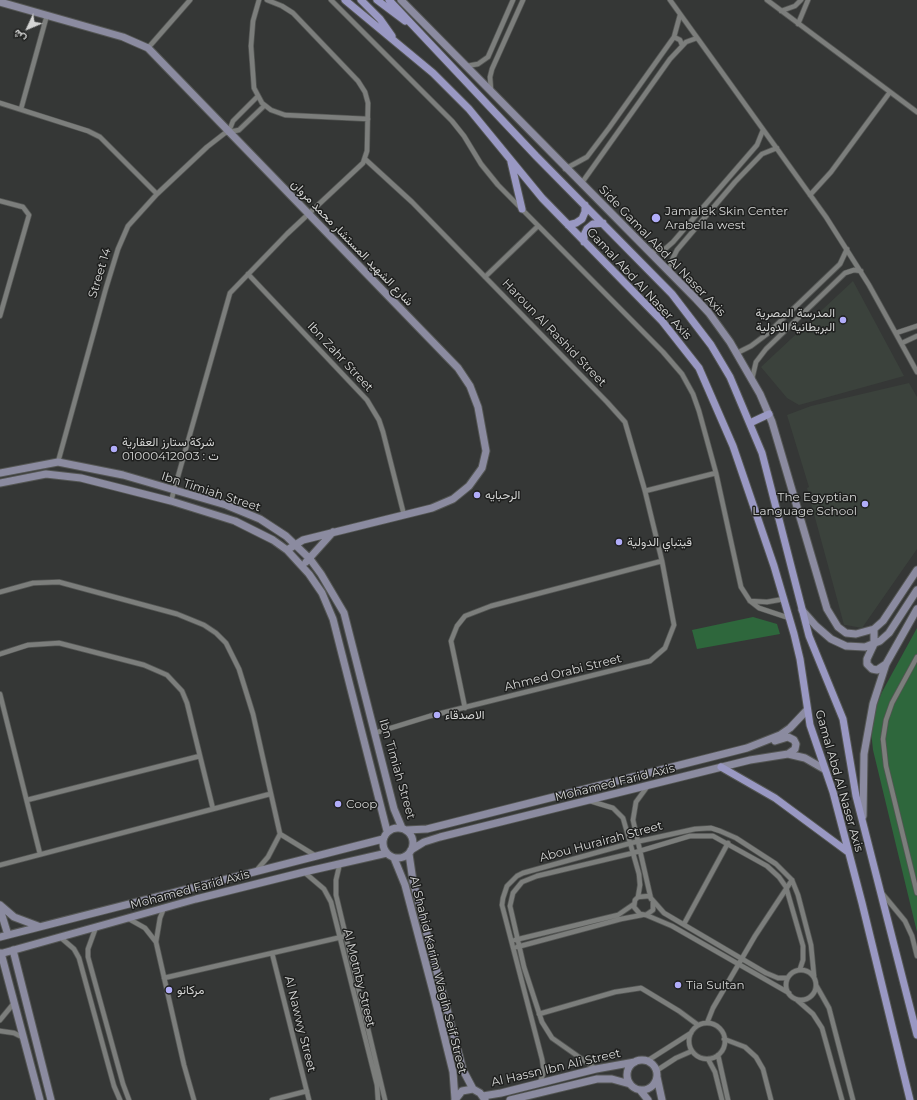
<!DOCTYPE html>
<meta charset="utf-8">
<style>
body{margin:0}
#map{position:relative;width:917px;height:1100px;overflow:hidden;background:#353736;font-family:Montserrat,Vazirmatn,sans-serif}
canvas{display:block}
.north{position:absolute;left:8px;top:8px;width:40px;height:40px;-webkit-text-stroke:3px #1e1f1e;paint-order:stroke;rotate:226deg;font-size:11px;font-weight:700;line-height:16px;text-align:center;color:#d4d5d4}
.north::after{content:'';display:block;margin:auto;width:14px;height:18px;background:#d4d5d4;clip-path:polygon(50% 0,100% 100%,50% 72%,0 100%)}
</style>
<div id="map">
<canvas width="917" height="1100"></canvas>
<div class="north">ش</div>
</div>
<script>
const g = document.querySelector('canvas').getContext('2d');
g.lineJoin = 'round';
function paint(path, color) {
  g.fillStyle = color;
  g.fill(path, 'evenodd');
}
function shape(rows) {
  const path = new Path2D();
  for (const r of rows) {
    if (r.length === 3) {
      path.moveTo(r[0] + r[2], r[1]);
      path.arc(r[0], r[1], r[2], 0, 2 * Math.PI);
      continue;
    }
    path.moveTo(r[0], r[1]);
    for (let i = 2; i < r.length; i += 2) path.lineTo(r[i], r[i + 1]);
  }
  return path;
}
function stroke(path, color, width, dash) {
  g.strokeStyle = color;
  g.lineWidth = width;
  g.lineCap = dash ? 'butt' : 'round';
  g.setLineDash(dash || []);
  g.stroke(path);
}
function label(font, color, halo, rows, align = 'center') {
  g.font = font + ' Montserrat,Vazirmatn,sans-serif';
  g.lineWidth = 3;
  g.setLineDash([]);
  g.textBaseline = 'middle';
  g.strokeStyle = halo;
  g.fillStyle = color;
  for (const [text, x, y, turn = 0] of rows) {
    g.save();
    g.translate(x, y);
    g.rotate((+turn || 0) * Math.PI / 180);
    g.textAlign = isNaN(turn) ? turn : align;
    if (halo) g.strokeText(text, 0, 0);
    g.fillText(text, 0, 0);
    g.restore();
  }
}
paint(shape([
 [853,281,904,376,799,405,787,398,761,367],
 [909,383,917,397,917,549,862,628,846,625,844,625,836,595,807,488,809,487,787,415,811,406]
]), '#3b423c');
paint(shape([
 [753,617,777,624,780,634,697,649,692,630],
 [917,628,917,932,873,750,871,731,876,707,882,692]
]), '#2e673c');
const street = shape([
 [259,0,253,21,251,46,254,88,262,103,271,110,285,115,368,119],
 [331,0,452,121,464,136,481,164,498,185,663,352,682,374,693,394,699,411,716,473,741,587,750,601,759,608,789,618],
 [670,0,826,217,869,285,917,372],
 [767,0,917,112],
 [781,11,795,6,801,0],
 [798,24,808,0],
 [674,37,680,40,682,45],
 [148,48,190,0],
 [467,66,478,64,488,57,513,0],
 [491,90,490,77,492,69,523,0],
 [0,103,88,131,100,137,157,194],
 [21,109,47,15],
 [229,131,233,121,257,97],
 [365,159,412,202,607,402,625,422,645,491,662,561,674,625,665,648,650,661,430,716,375,733],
 [565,169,587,157,609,128,674,37,680,15],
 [581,184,670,59,686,42,697,38],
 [810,195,831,172,890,92],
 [0,201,23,207,29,215,0,316],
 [650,252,665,249,673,242,757,145,763,130],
 [669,272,672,260,677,250,735,182,762,154,777,148],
 [248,274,367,400,379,420,383,432,404,515],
 [485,277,537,227],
 [896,333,917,326],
 [902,343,917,336],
 [737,353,751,346,767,334,840,264,847,249],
 [752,379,756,362,766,349,845,273,854,270,861,271],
 [58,462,106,288,118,249,128,226,157,194,207,147,225,133,239,130,264,106],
 [645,491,716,473],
 [171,501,230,293,287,234,363,163,367,151,368,103,365,92,358,81,293,13,282,6,267,0],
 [0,592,33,583,59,582,177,614,204,625,216,633,226,643,239,669,253,714,280,834],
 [750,601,767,602,784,599],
 [0,654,28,645,59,643,144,665,167,675,182,691,187,703,213,809],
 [917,657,892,703,886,720,883,739,886,766,917,893],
 [0,694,40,854],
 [465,708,451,641,457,626,465,616,491,606,662,561],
 [647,787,636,802,633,820,651,899],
 [27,800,200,756],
 [590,801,613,808,623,818,639,874,640,885,638,897],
 [280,834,316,856],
 [340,863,336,880,336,895,385,1100],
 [0,865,270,794],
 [256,871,268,857,280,834],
 [304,872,324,889,331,902,377,1085,378,1100],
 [881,892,905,921,912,936,917,956],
 [653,902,653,910,646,915,640,914,634,907,635,900,638,897,649,896,664,913,766,973,778,978,787,978],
 [164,908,160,918,156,942,184,1065,194,1100],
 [646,915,672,926,789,993],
 [129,919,145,928,156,942],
 [684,924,728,843],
 [96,927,88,949,88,957,123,1084,129,1100],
 [60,937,74,949,79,958,114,1086,120,1100],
 [515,940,618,915,634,904],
 [517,947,621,919,642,915],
 [272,953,309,1100],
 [801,985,15],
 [164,978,346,936],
 [816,985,829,1008,853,1100],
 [797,1000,813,1014,822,1028,842,1100],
 [539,1014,615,992,641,988,679,1011,698,1025],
 [0,1020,14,1003],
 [707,1023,713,1008,755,936,792,880],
 [707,1041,18],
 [0,1031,14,1033,22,1037],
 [724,1039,745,1047,756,1057,763,1069,771,1100],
 [718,1055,728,1100],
 [708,1059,715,1072,722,1100],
 [647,1061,691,1033],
 [596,1069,552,1038,542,1022,524,967,510,906,513,893,522,882,537,876,633,853,690,836,713,836,767,866,779,877,786,887,803,946,803,960,800,969],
 [656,1071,676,1058,692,1051],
 [540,1082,544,1072,542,1059,502,905,503,898,507,886,517,876,523,873,631,843,695,829,711,828,720,831,736,838,776,864,792,880,798,895,811,945,814,976],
 [272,1100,307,1091]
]);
const secondary = shape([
 [401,0,696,299,709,313,730,342,760,394,772,422,827,609,838,627,846,633,856,634,874,629,883,621,917,570],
 [0,2,123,37,148,48,458,368,470,386,478,407,486,451,482,468,469,486,453,499,432,508,303,540,287,550],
 [0,473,58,462,123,475,226,505,260,519,286,536,310,559,321,574,344,613,394,809,402,828],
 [0,483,46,474,81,478,171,501,235,521,273,540,287,550,309,574,322,593,333,619,387,831],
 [306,562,333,532],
 [802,610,816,626,831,639,846,646,865,647,880,641,889,633,917,590],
 [874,629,874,644,867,659,867,664,872,669,877,670,886,664],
 [775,741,788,737,794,740,796,744,795,749,788,754],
 [863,816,864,754,873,704,886,664,917,609],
 [398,843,15],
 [406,830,427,829,747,748,780,735,790,728,807,710],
 [411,850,424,842,440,837,750,760,788,754,805,758,824,769],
 [409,854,413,881,463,1070,473,1089],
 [394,858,405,885,434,995,453,1072,455,1099],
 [0,905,14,917,38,926],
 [0,909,8,935],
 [0,937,383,839],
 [13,950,51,1100],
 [1,953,40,1100],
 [0,954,196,899,304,872,387,853],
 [642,1075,15],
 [657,1077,662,1100],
 [640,1090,648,1100],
 [483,1096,501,1093,596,1069,635,1062],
 [455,1100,462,1091,473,1089,480,1093,485,1100],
 [510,1100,597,1079,612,1079,630,1084]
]);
const primary = shape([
 [345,0,433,73,469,109,542,198,662,321,699,368,733,446,774,566,794,634,800,659,810,725,833,792,862,903,910,1100],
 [361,0,380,19,392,36],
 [377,0,405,21],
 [389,0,536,156,672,294,711,345,730,377,762,453,809,636,843,719,856,796,917,1035],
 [511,162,522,209],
 [568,225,576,223,582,219,585,212,585,205],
 [584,242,584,235,587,229,593,224,603,223],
 [750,423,769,414],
 [721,767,775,798,848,852]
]);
stroke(street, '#545654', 6);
stroke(secondary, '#545654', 9);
stroke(primary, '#545654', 9);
stroke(street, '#7c7e7c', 4.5);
stroke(secondary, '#8b8ba0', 7);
stroke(primary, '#9998c3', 7);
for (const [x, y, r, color] of [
 [656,218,5,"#b1adfa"],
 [843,320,4,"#b1adfa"],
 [114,449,4,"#b1adfa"],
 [477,495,4,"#b1adfa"],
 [865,504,4,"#b1adfa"],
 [619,542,4,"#b1adfa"],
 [437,715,4,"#b1adfa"],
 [338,804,4,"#b1adfa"],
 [678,985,4,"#b1adfa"],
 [169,990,4,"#b1adfa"]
]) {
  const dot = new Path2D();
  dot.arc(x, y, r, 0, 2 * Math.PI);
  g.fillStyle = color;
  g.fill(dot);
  stroke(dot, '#1e1f1e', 1.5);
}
label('12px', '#d4d5d4', '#1e1f1e', [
 ["Jamalek Skin Center",665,211],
 ["Arabella west",665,225],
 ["المدرسة المصرية",835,313,"right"],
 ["البريطانية الدولية",835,327,"right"],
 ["شركة ستارز العقارية",122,442],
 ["ت : 01000412003",122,456],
 ["الرحبايه",485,495],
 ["The Egyptian",857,497,"right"],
 ["Language School",857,511,"right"],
 ["قيتباي الدولية",627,542],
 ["الاصدقاء",445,715],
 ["Coop",346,804],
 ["Tia Sultan",686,985],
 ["مركاتو",177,990]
], 'left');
label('12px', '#d4d5d4', '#1e1f1e', [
 ["شارع الشهيد المستشار محمد مروان",352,243,46],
 ["Side Gamal Abd Al Naser Axis",662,251,46],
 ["Street 14",100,273,-73],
 ["Gamal Abd Al Naser Axis",639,284,47],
 ["Haroun Al Rashid Street",554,333,46],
 ["Ibn Zahr Street",340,357,47],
 ["Ibn Timiah Street",211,492,18],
 ["Ahmed Orabi Street",563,673,-14],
 ["Ibn Timiah Street",397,769,74],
 ["Gamal Abd Al Naser Axis",839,781,74],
 ["Mohamed Farid Axis",615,783,-14],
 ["Abou Hurairah Street",601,842,-15],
 ["Mohamed Farid Axis",190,890,-15],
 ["Al Shahid Karim Wagih Seif Street",438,975,76],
 ["Al Motnby Street",359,978,76],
 ["Al Nawwy Street",300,1024,76],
 ["Al Hassn Ibn Ali Street",556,1068,-13]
]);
</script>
